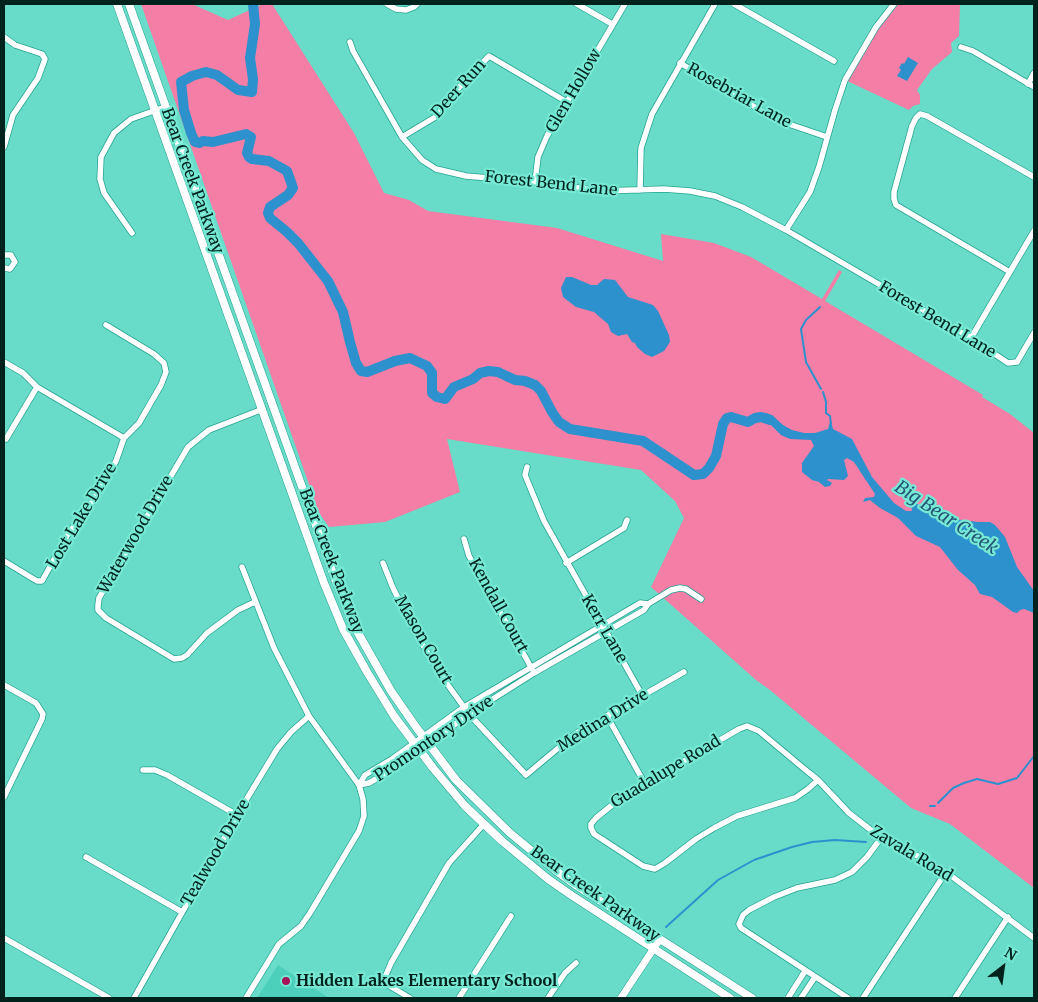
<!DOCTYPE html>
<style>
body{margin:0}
#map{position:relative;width:1038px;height:1002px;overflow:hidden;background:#68dcc8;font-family:Merriweather,serif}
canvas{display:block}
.frame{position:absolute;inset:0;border:5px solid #00221c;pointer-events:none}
.north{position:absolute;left:978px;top:942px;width:50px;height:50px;-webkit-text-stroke:4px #76e9d5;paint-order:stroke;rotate:30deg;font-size:14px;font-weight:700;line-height:20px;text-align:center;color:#00221c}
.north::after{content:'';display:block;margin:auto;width:18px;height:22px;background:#00221c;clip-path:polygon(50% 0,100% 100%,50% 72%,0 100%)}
</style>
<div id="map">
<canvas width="1038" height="1002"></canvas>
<div class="frame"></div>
<div class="north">N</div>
</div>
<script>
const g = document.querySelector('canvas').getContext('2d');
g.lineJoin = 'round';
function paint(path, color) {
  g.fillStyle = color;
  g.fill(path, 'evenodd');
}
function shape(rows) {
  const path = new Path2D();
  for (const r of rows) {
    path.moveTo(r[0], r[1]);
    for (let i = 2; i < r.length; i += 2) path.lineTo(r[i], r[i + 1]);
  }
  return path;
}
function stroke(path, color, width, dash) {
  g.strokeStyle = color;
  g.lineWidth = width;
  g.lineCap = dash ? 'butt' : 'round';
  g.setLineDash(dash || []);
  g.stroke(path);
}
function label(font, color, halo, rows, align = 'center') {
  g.font = font + ' Merriweather,serif';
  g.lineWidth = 4.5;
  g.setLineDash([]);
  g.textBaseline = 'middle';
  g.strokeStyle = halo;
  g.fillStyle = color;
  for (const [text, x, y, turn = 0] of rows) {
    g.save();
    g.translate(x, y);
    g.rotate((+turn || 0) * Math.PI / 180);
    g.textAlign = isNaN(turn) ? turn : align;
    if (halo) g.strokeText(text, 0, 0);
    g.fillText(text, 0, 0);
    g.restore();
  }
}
paint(shape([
 [278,965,329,998,330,998,257,998]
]), '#4ccfbb');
paint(shape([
 [141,4,192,4,228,20,263,4,272,4,354,133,384,193,409,200,428,211,557,228,663,261,661,234,714,243,751,257,822,299,839,270,842,272,825,301,983,395,982,397,1010,414,1034,433,1034,888,950,824,911,808,770,690,756,680,651,587,684,518,675,501,641,470,447,439,460,492,385,522,329,527,319,513],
 [894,4,960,4,959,36,951,43,952,52,932,69,917,90,920,95,920,104,913,106,909,110,845,80]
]), '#f47ea5');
paint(shape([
 [908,57,918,63,907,81,897,76,901,70,899,68,902,63,904,64],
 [566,277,572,277,591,285,597,285,604,279,615,280,628,297,653,305,658,311,669,335,670,342,664,351,652,357,645,354,637,347,635,343,632,342,627,334,618,336,611,332,608,324,594,312,576,307,563,297,561,288],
 [759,413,766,413,772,415,783,425,792,430,804,433,815,433,828,429,830,422,831,422,833,429,852,439,872,477,894,503,906,511,912,511,911,504,913,503,930,507,946,518,978,522,990,522,995,525,1005,537,1017,567,1034,591,1034,613,1024,609,1020,610,1017,613,1013,612,992,597,980,594,975,585,958,570,940,547,916,536,898,518,880,508,870,500,863,502,865,498,874,497,875,494,854,462,847,458,844,460,848,476,844,480,828,479,827,480,832,483,830,486,825,487,819,482,812,480,802,472,802,463,814,446,811,440,790,439,781,435,768,422,761,420,757,417]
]), '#2d91ce');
stroke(shape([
 [820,307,806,320,801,329,806,362,821,389],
 [823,392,826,402,826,413,830,416,831,424],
 [938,803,953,788,964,783,977,779,998,784,1017,778,1034,756],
 [930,806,935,806],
 [666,927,718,880,754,860,792,847,812,842,835,840,866,842]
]), '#2d91ce', 2);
stroke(shape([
 [253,4,255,24,250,58,253,79,252,92,238,90,217,75,206,72,192,76,181,82,184,110,191,133,195,142,199,143,203,141,213,142,246,134,251,137,247,153,249,157,252,159,269,161,287,171,293,188,288,195,270,207,268,213,270,218,287,232,298,243,328,281,343,312,350,342,356,363,361,371,367,372,395,361,410,358,427,366,432,373,432,393,437,397,445,399,454,387,473,379,480,373,489,371,498,372,515,380,525,381,535,385,541,391,552,412,559,422,570,429,643,441,694,475,703,474,709,468,716,456,723,424,727,418,731,417,748,422,755,418,761,417,770,420]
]), '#2d91ce', 10);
const minor = shape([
 [387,4,396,9,406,10,414,7,417,4],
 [577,4,612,24],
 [734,4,834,61],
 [4,37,15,45,42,54,45,59,38,78,13,115,4,147],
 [350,42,353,51,402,137,422,160,436,169,466,176,535,182,601,191,664,189,690,191,715,196,742,207,786,230,971,338,1008,363,1017,362,1034,333],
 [961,47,973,51,1034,87],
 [680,63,777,120,827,137],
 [1028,84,1034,73],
 [402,137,437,116,450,97,489,56,567,102],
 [535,182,538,157,547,136,625,4],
 [640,190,641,148,652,114,715,4],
 [786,230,810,192,819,167,835,110,845,80,876,27,894,4],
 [132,233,104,193,100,179,101,157,114,133,131,119,165,107],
 [4,255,11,255,15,262,10,269,4,268],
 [1010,272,896,205,894,199,894,192,912,126,916,118,920,114,927,116,1034,177],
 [971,338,1034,231],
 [4,362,23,373,37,387,124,438],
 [6,439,37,387],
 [527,467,525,475,544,521,642,695],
 [464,539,469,556,532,669],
 [4,561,37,581,42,581,68,534,89,507,116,461,124,438,139,423,161,385,166,372,164,363,154,354,106,325],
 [383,563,393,588,416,634,445,681,469,714,526,775,575,734,684,672],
 [566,563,624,528,627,520],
 [242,567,274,648,309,716,359,785,363,799,364,816,359,831,310,913,301,926,279,944,246,998],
 [255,602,238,610,207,633,187,655,182,658,174,659,106,618,98,610,98,605,99,598,188,447,209,430,263,409],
 [4,685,36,703,43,714,42,719,4,797],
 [607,716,645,784],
 [143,770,155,770,167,775,237,815],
 [818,780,808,789,795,798,737,816,714,828,696,839,665,863,655,869,643,866,594,834,591,828,591,824,596,818,622,797,739,729,747,726,759,731,802,767,818,780,849,813,876,834,927,861,946,872,1034,938],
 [359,785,369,783,397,767,469,714,534,673,644,610,648,604,671,590,680,588,686,589,701,599],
 [359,785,365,775,392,759,464,707,640,603,648,604],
 [86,857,182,912],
 [4,938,109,998],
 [134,998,237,815,277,749,291,732,309,716],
 [410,998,383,982,391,963,449,863,484,824],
 [459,998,511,916],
 [548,998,565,973,576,963],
 [788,998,805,971],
 [801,998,815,977],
 [848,998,741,928,739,924,743,915,749,910,774,897,797,888,835,880,852,872,867,857,881,838],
 [863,998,946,872],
 [955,998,1008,917]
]);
const tertiary = shape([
 [621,998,660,939]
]);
const secondary = shape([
 [117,4,324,583,343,629,367,672,394,716,433,768,465,806,502,841,548,879,571,895,730,998],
 [129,4,335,579,353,624,391,691,416,727,456,780,510,833,555,870,577,886,752,998]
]);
stroke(minor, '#23a492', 7);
stroke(tertiary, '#23a492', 8);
stroke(secondary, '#23a492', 9);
stroke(minor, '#fff', 5.5);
stroke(tertiary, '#fff', 7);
stroke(secondary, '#fff', 8);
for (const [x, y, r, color] of [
 [286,981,5,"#a51557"]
]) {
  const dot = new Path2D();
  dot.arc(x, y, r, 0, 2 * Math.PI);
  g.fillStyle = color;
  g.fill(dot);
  stroke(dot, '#76e9d5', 2);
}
label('16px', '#00221c', '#76e9d5', [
 ["Deer Run",459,89,-48],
 ["Glen Hollow",574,91,-60],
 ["Rosebriar Lane",739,96,29],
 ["Bear Creek Parkway",192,181,70],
 ["Forest Bend Lane",551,184,6],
 ["Forest Bend Lane",937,320,31],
 ["Lost Lake Drive",82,516,-59],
 ["Waterwood Drive",136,535,-60],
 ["Bear Creek Parkway",331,561,69],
 ["Kendall Court",498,606,61],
 ["Kerr Lane",604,629,60],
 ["Mason Court",423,640,60],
 ["Medina Drive",603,721,-32],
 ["Promontory Drive",434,739,-34],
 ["Guadalupe Road",666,772,-31],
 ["Tealwood Drive",216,853,-60],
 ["Zavala Road",911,854,31],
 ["Bear Creek Parkway",595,894,35]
]);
label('bold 16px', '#00221c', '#76e9d5', [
 ["Hidden Lakes Elementary School",296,981]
], 'left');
label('italic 18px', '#245677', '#76e9d5', [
 ["Big Bear Creek",946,518,33]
]);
</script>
